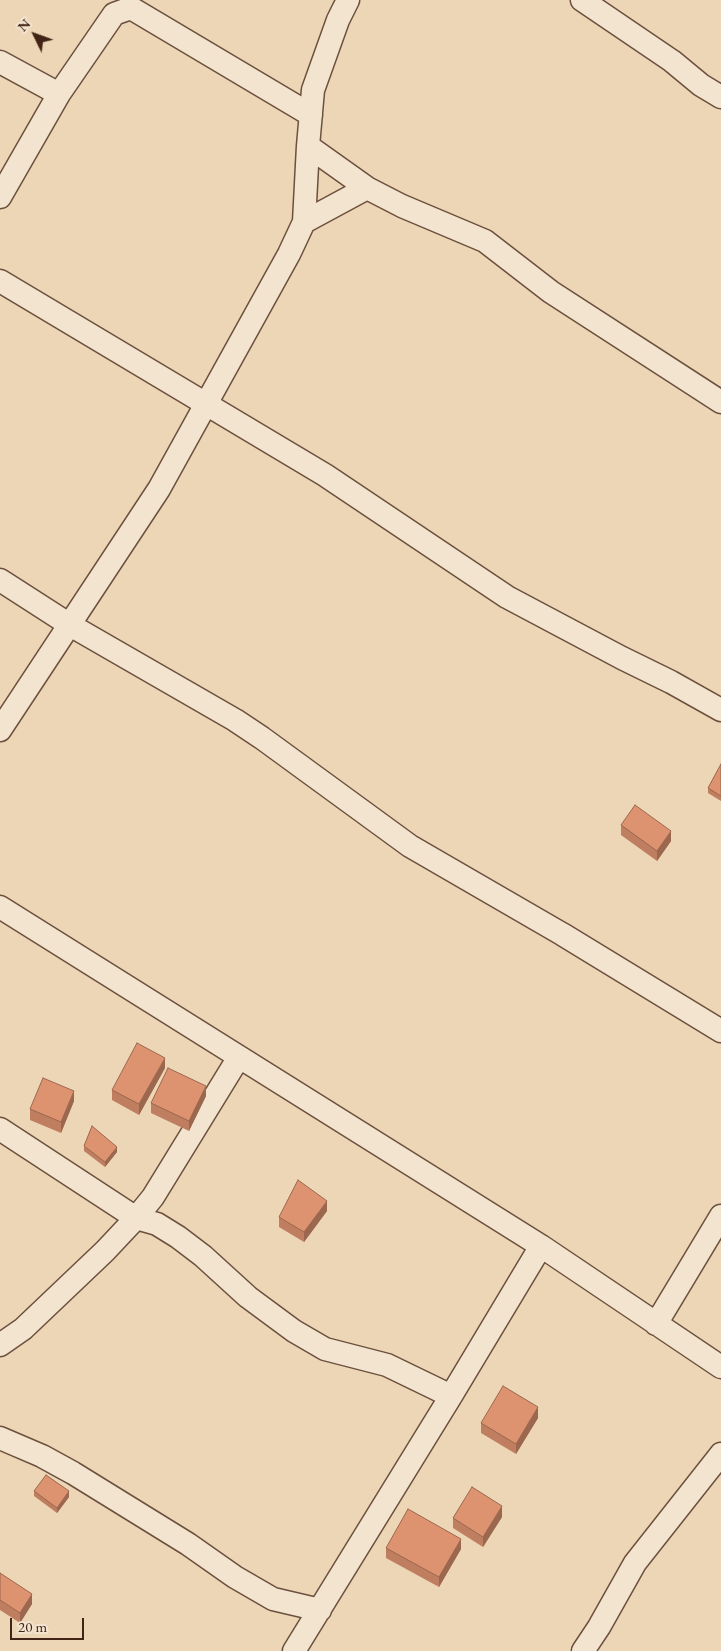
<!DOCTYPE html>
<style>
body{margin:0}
#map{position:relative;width:721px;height:1651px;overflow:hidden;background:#ecd6b6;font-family:"EB Garamond",serif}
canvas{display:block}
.north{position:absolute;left:10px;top:10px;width:50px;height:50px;-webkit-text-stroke:4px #f3e4d0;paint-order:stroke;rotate:312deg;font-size:14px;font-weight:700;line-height:20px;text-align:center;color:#422416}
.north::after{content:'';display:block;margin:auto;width:18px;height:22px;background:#422416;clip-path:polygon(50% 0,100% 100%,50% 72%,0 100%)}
.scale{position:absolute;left:10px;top:1618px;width:74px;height:22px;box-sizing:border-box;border:2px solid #422416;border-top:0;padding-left:6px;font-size:15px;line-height:18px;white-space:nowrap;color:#422416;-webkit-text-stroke:4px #f3e4d0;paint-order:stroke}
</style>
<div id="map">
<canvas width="721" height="1651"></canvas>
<div class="north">N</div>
<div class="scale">20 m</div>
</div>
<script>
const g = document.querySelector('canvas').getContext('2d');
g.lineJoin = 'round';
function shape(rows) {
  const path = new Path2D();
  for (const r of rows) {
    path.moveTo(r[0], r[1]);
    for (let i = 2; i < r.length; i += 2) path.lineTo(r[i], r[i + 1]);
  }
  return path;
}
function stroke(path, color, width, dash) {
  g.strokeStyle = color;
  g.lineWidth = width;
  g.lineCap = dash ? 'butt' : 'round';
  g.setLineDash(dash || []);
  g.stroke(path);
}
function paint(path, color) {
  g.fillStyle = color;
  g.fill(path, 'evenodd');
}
const street = shape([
 [582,0,672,61,701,85,721,97],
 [0,62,59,94],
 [308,146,367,188],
 [0,197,59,94,114,14,131,8,311,115],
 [304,222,308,146,313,90,338,20,348,0],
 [0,281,325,475,507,597,622,658,671,682,721,710],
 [0,580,70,625,235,720,262,738,410,846,562,934,721,1031],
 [0,730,159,489,289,254,304,222,367,188,402,206,485,241,551,292,721,402],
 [0,907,541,1246,721,1367],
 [0,1129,136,1218,157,1224,178,1237,203,1256,248,1297,294,1331,325,1349,387,1365,451,1396],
 [656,1324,721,1216],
 [0,1345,23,1329,105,1251,136,1218,153,1197,239,1057],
 [0,1438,42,1456,73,1473,188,1544,235,1577,273,1599,320,1610],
 [294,1651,451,1396,541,1246],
 [583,1651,599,1627,635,1563,721,1454]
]);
stroke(street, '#6c503e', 25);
stroke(street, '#f3e4d0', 22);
paint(shape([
 [721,764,721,801,708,793,708,788],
 [621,825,671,841,657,861,621,835],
 [165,1068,139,1115,112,1100,112,1090],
 [206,1096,189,1131,151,1113,151,1103],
 [74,1101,61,1133,30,1120,30,1109],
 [84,1146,117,1152,105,1167,84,1151],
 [327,1211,304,1242,279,1227,279,1217],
 [538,1418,516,1454,481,1433,481,1423],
 [34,1491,69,1497,57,1513,34,1496],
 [502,1517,483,1547,453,1528,453,1518],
 [386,1548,461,1549,439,1587,386,1558],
 [0,1573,32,1604,20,1623,0,1610]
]), '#bf7e60');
paint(shape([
 [671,831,671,841,657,861,657,851],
 [165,1058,165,1068,139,1115,139,1104],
 [206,1086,206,1096,189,1131,189,1121],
 [74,1091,74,1101,61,1133,61,1122],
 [117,1147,117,1152,105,1167,105,1162],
 [327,1201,327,1211,304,1242,304,1232],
 [538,1407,538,1418,516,1454,516,1444],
 [69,1491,69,1497,57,1513,57,1508],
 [502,1506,502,1517,483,1547,483,1537],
 [461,1539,461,1549,439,1587,439,1577],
 [32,1594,32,1604,20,1623,20,1613]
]), '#9b674e');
const building = shape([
 [721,764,721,796,708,788,721,764],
 [635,805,671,831,657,851,621,825,635,805],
 [137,1043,165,1058,139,1104,112,1090,137,1043],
 [168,1068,206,1086,189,1121,151,1103,168,1068],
 [43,1078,74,1091,61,1122,30,1109,43,1078],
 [92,1126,117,1147,105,1162,84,1146,92,1126],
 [298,1180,327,1201,304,1232,279,1217,298,1180],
 [503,1386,538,1407,516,1444,481,1423,503,1386],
 [46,1475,69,1491,57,1508,34,1491,46,1475],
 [472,1487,502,1506,483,1537,453,1518,472,1487],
 [408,1509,461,1539,439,1577,386,1548,408,1509],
 [0,1573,32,1594,20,1613,0,1600,0,1573]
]);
paint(building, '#de9370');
stroke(building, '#9b674e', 1);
</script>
